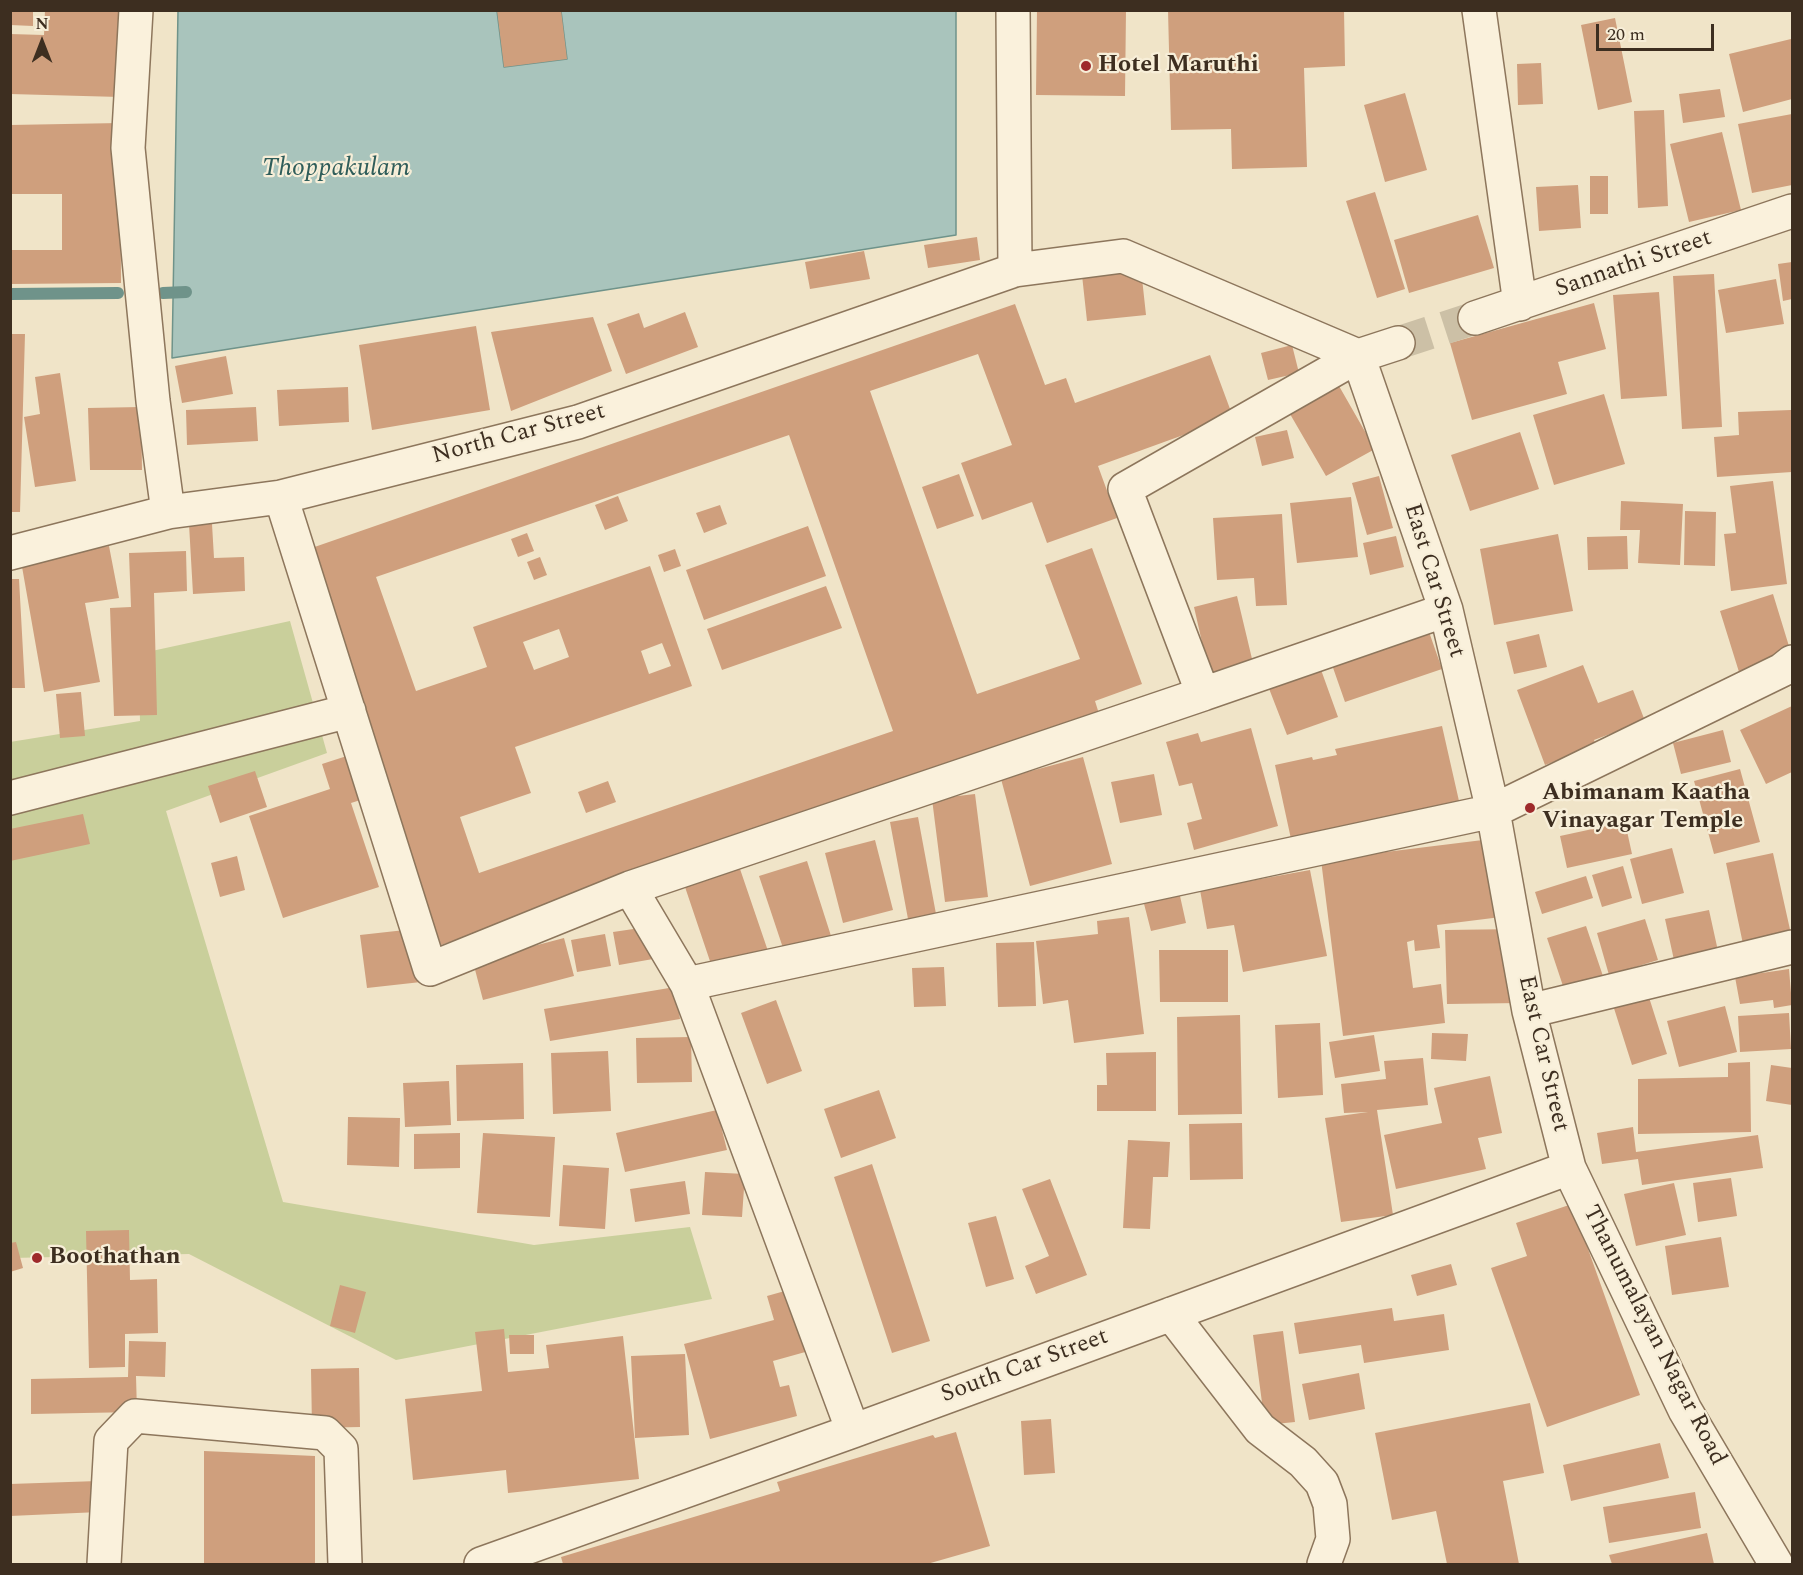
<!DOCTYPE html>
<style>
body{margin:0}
#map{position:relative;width:1803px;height:1575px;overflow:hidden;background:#f0e4c8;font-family:Spectral,serif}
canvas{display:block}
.frame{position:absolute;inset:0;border:12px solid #3d2e20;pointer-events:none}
.north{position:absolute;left:12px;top:12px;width:60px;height:60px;-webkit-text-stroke:4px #f7eed8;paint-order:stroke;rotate:0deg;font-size:16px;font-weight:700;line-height:24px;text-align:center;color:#3d2e20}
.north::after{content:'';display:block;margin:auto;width:21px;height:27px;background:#3d2e20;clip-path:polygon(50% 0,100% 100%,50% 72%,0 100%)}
.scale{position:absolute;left:1596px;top:24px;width:118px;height:27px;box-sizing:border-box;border:3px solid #3d2e20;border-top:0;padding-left:8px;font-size:18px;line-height:21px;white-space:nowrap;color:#3d2e20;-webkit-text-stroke:4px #f7eed8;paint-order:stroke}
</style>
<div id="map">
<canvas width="1803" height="1575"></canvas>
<div class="frame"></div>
<div class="north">N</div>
<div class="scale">20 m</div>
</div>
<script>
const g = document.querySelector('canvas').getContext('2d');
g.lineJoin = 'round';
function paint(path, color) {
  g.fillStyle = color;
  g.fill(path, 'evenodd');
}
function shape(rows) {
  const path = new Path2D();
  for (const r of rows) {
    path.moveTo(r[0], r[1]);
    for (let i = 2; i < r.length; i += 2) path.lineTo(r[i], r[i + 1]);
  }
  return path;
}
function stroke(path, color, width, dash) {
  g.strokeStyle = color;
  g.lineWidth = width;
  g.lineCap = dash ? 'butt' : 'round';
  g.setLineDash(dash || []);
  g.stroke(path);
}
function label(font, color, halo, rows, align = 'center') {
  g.font = font + ' Spectral,serif';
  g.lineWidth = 4.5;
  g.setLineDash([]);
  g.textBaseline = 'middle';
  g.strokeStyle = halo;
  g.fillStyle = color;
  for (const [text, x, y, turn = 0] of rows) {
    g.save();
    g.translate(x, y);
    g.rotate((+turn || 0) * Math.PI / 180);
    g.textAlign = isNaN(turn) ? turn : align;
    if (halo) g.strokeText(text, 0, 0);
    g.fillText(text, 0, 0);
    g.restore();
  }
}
paint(shape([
 [290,621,327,753,166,811,283,1202,534,1245,690,1227,712,1299,396,1360,189,1254,12,1258,10,1250,10,742,140,721,138,654]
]), '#c9cf9b');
const water = shape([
 [178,11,497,11,504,67,567,59,561,11,956,11,956,235,172,358,178,11]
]);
paint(water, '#a9c4bc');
stroke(water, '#6f938a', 1.5);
stroke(shape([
 [163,293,186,292],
 [10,294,118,293]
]), '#6f938a', 12);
paint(shape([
 [10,10,33,10,33,26,10,25],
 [45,10,122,10,120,97,10,94,10,34,44,35],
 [497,10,561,10,567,59,504,67],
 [1037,10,1126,10,1125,96,1036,95],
 [1168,10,1344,10,1345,66,1304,68,1307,167,1232,169,1231,129,1171,130],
 [1615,18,1632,102,1598,110,1581,25],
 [1791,39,1792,99,1743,112,1729,54],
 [1541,63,1543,104,1518,105,1517,64],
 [1720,89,1725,117,1683,123,1679,94],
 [1405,93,1427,170,1385,182,1364,105],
 [1664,110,1668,206,1638,208,1634,111],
 [1792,114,1792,185,1752,193,1738,124],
 [120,123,121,283,10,284,10,250,62,250,62,194,10,194,10,125],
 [1722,132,1741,210,1689,222,1670,144],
 [1590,176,1608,176,1608,214,1590,214],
 [1578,185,1581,228,1539,231,1536,187],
 [1375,192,1405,289,1377,298,1346,201],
 [1478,215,1494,268,1409,293,1394,240],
 [977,237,980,260,928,268,924,245],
 [864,251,870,279,810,289,805,262],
 [1792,262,1792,299,1783,301,1778,264],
 [1141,269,1146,315,1087,321,1082,275],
 [1714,274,1722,427,1682,429,1673,276],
 [1776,279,1784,324,1726,333,1718,290],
 [1659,292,1667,396,1621,399,1613,295],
 [1594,303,1606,349,1558,362,1567,394,1472,420,1450,343],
 [1015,304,1045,385,1066,378,1075,403,1210,355,1233,417,1098,466,1117,518,1047,543,1032,502,982,520,961,463,1012,445,978,354,870,391,977,694,1080,659,1045,565,1092,548,1142,684,1095,701,1100,717,441,945,303,551],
 [789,435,893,731,479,873,460,817,531,793,515,747,692,686,650,566,473,627,487,667,416,691,376,577],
 [559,629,569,657,534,670,523,642],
 [662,643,671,666,649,674,641,651],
 [685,312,698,347,626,374,607,324,639,313,644,328],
 [593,317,612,371,511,411,491,332],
 [476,326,490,410,372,430,359,345],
 [10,334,25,334,20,512,10,512],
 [1292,345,1299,373,1268,380,1261,353],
 [226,356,233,394,182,403,175,366],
 [60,373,76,481,35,487,24,417,40,414,35,377],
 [1339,386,1375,449,1326,476,1290,414],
 [348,387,349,422,279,426,277,390],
 [1604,394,1625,464,1554,485,1533,415],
 [141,407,142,470,90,470,88,408],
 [256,407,258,441,187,445,186,410],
 [1791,410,1792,472,1717,477,1714,437,1739,435,1738,412],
 [1287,430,1294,458,1262,466,1255,437],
 [1520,432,1539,489,1470,511,1451,455],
 [959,474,974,516,937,529,922,487],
 [1379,476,1393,528,1367,535,1352,483],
 [1773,481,1787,584,1731,591,1724,534,1736,533,1730,486],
 [618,496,628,521,605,530,595,505],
 [1351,497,1358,557,1297,563,1290,503],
 [1621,501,1683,504,1680,565,1638,563,1640,530,1620,530],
 [720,505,727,524,704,533,696,513],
 [1685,511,1716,512,1715,566,1684,565],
 [1282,514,1287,605,1256,606,1254,578,1217,580,1213,518],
 [189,524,212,524,214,558,244,557,245,591,193,594],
 [808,526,826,576,704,620,686,570],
 [527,533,534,551,518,557,511,539],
 [1558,534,1573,611,1494,625,1480,549],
 [1396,536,1404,567,1370,575,1363,543],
 [1627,536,1628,569,1588,570,1587,537],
 [109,546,119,598,85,603,100,682,44,692,21,561],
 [675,549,681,566,664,572,658,555],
 [186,551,187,591,154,593,157,715,114,716,110,608,131,607,129,553],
 [540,557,547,575,534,580,527,562],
 [10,579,19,579,25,688,10,688],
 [826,586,842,628,722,670,707,629],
 [1773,594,1792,656,1739,672,1720,611],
 [1237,596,1253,663,1209,673,1194,607],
 [1428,629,1442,669,1345,702,1331,662],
 [1539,634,1547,667,1514,674,1506,642],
 [1583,665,1598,703,1633,690,1645,721,1594,740,1596,746,1545,765,1517,690],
 [1320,667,1338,717,1287,735,1268,686],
 [81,692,85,736,60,738,56,694],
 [1792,706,1792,772,1766,784,1740,730],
 [1442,726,1459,801,1291,839,1275,765,1312,757,1313,760,1337,755,1335,749],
 [1251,728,1278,826,1194,850,1187,823,1202,819,1192,783,1179,786,1166,742,1198,733,1201,742],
 [1723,730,1731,762,1681,774,1673,743],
 [356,753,373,796,351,803,379,887,283,918,249,816,330,789,322,764],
 [1083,757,1112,864,1030,886,1001,779],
 [1740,769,1760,842,1714,854,1694,781],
 [255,771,267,807,220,823,208,786],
 [1154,774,1162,815,1120,823,1111,782],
 [608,781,616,802,586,813,578,792],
 [975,794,988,897,945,902,932,799],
 [83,814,90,844,10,861,10,829],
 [918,817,936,914,908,919,890,822],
 [1625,822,1632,854,1567,868,1560,836],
 [1491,839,1501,917,1437,925,1440,948,1415,951,1414,940,1407,942,1413,988,1441,984,1445,1023,1343,1036,1321,860],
 [875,840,893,910,843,923,825,853],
 [1672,848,1684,893,1642,904,1630,859],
 [1773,853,1791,934,1743,944,1726,863],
 [237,856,245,890,220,897,211,863],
 [807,861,832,939,785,954,759,876],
 [1623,866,1632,898,1602,907,1592,875],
 [740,869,769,954,714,973,685,887],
 [1310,870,1327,956,1243,972,1234,925,1207,929,1200,890],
 [1586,876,1593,898,1542,914,1535,892],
 [1178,887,1186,923,1151,931,1142,896],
 [1709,910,1718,951,1674,960,1665,919],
 [1129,917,1144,1034,1074,1043,1068,1000,1043,1004,1036,941,1098,934,1097,921],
 [1645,919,1658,960,1609,975,1597,933],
 [1586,926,1604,979,1565,992,1547,938],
 [647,927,653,959,619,965,613,932],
 [414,929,421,982,367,988,360,935],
 [1519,929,1520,1003,1447,1004,1445,930],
 [605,934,611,966,577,972,571,940],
 [564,938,574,976,483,1000,473,962],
 [1034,942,1036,1006,998,1007,996,943],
 [1159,950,1228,950,1228,1002,1160,1002],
 [944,967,946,1006,914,1007,912,968],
 [1789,969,1792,1005,1774,1008,1773,1000,1740,1004,1735,977],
 [675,987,680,1019,550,1041,544,1009],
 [1647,991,1667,1054,1632,1065,1612,1002],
 [776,1000,802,1071,767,1084,741,1013],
 [1725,1006,1737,1052,1679,1067,1667,1021],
 [1789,1013,1791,1049,1740,1052,1738,1016],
 [1240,1015,1242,1114,1178,1115,1177,1017],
 [1320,1023,1323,1095,1278,1098,1275,1025],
 [1432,1033,1468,1034,1466,1061,1431,1059],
 [1374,1035,1380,1071,1335,1078,1329,1042],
 [691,1037,692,1082,637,1083,636,1038],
 [608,1051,611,1111,553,1114,551,1053],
 [1156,1052,1156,1111,1097,1111,1097,1085,1107,1085,1106,1053],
 [1423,1058,1428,1105,1377,1110,1393,1215,1341,1222,1325,1118,1368,1112,1344,1113,1341,1084,1386,1079,1384,1061],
 [1750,1062,1751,1132,1638,1134,1638,1079,1728,1077,1728,1063],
 [523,1063,524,1119,457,1121,456,1065],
 [1771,1065,1792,1068,1792,1105,1766,1101],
 [1490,1076,1502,1133,1478,1138,1486,1169,1396,1189,1384,1135,1442,1123,1434,1088],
 [449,1081,451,1125,405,1127,403,1083],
 [879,1090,896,1138,841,1158,824,1109],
 [717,1110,727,1150,625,1172,616,1133],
 [348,1117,400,1118,399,1167,347,1165],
 [1242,1123,1243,1179,1190,1180,1189,1124],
 [1633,1127,1636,1152,1758,1135,1763,1168,1642,1185,1638,1159,1602,1164,1597,1133],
 [460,1133,460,1168,414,1169,414,1134],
 [483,1133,555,1137,550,1217,477,1213],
 [1128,1140,1170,1142,1168,1177,1153,1177,1150,1229,1123,1228],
 [872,1164,930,1341,892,1353,834,1177],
 [563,1165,609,1168,605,1229,559,1226],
 [705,1172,745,1174,742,1217,702,1215],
 [1731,1178,1737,1216,1698,1222,1693,1183],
 [1050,1179,1087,1275,1036,1294,1025,1266,1049,1256,1022,1189],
 [685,1181,690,1214,635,1222,630,1189],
 [1674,1183,1686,1235,1636,1246,1624,1194],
 [1572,1204,1640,1395,1547,1427,1491,1268,1527,1256,1516,1223],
 [996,1216,1014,1279,986,1287,968,1223],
 [129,1230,130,1280,157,1279,158,1333,125,1334,125,1367,89,1368,86,1231],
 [1721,1237,1729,1287,1672,1295,1665,1246],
 [16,1242,23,1268,10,1272,10,1243],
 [1451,1264,1457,1285,1417,1296,1411,1275],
 [340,1285,366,1292,355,1333,330,1326],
 [799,1287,816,1349,773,1361,780,1387,789,1385,797,1416,710,1439,684,1344,774,1320,767,1296],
 [1392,1308,1394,1321,1444,1314,1449,1350,1364,1363,1361,1345,1299,1354,1294,1323],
 [504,1329,508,1372,549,1368,546,1345,623,1336,639,1479,508,1493,506,1470,413,1480,405,1399,482,1391,475,1332],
 [1283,1331,1295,1422,1265,1425,1253,1335],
 [509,1335,534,1335,534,1354,510,1354],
 [129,1341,166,1342,165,1377,136,1376,137,1412,31,1414,31,1379,128,1377],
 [685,1354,689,1435,635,1438,631,1356],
 [359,1368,360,1427,312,1428,311,1369],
 [1359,1373,1365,1409,1309,1420,1302,1384],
 [1530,1403,1544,1473,1503,1481,1519,1564,1447,1564,1436,1511,1392,1520,1375,1433],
 [1051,1419,1055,1473,1024,1475,1021,1421],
 [956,1432,990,1546,927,1564,563,1564,561,1557,780,1491,777,1482,933,1435,935,1438],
 [1660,1443,1669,1478,1571,1501,1563,1465],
 [204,1451,315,1456,315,1564,204,1564],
 [98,1481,99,1512,10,1516,10,1484],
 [1695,1492,1701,1528,1609,1543,1603,1507],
 [1707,1533,1714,1564,1612,1564,1609,1555]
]), '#cf9f7d');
stroke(shape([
 [1398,343,1475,318]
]), '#ccc0a6', 33, [33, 16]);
const minor = shape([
 [136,10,128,148,153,401,168,512],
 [1013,10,1015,270],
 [1479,10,1520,304],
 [1475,318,1792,211],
 [281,497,430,969,630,888,1203,694,1125,489,1358,356,1398,343],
 [10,553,168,512,281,497,578,422,1015,270,1123,256,1358,356,1446,610,1493,811,1529,1011,1569,1168,1685,1410,1776,1564],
 [1203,694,1446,610],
 [10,798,349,711],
 [630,888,687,984,853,1431],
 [687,984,1493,811,1782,670,1792,662],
 [1529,1011,1792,947],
 [1171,1314,1260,1429,1303,1462,1322,1483,1330,1504,1333,1539,1324,1564],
 [104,1564,111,1441,135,1416,325,1433,341,1449,345,1564],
 [481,1564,853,1431,1569,1168]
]);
stroke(minor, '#8d765c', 36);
stroke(minor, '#faf1dc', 33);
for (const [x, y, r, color] of [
 [1086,66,6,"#9e2a2b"],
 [1530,808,6,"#9e2a2b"],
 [37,1258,6,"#9e2a2b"]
]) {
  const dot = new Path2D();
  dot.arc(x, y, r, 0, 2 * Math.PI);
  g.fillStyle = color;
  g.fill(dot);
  stroke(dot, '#f7eed8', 2);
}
label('bold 24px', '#3d2e20', '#f7eed8', [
 ["Hotel Maruthi",1098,66],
 ["Abimanam Kaatha",1542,794],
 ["Vinayagar Temple",1542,822],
 ["Boothathan",49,1258]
], 'left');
label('24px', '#3d2e20', '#f7eed8', [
 ["Sannathi Street",1634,265,-19],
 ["North Car Street",519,435,-15],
 ["East Car Street",1433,581,73],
 ["East Car Street",1542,1054,77],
 ["Thanumalayan Nagar Road",1653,1336,63],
 ["South Car Street",1025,1367,-20]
]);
label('italic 26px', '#2f5d5a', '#f7eed8', [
 ["Thoppakulam",336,170]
]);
</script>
